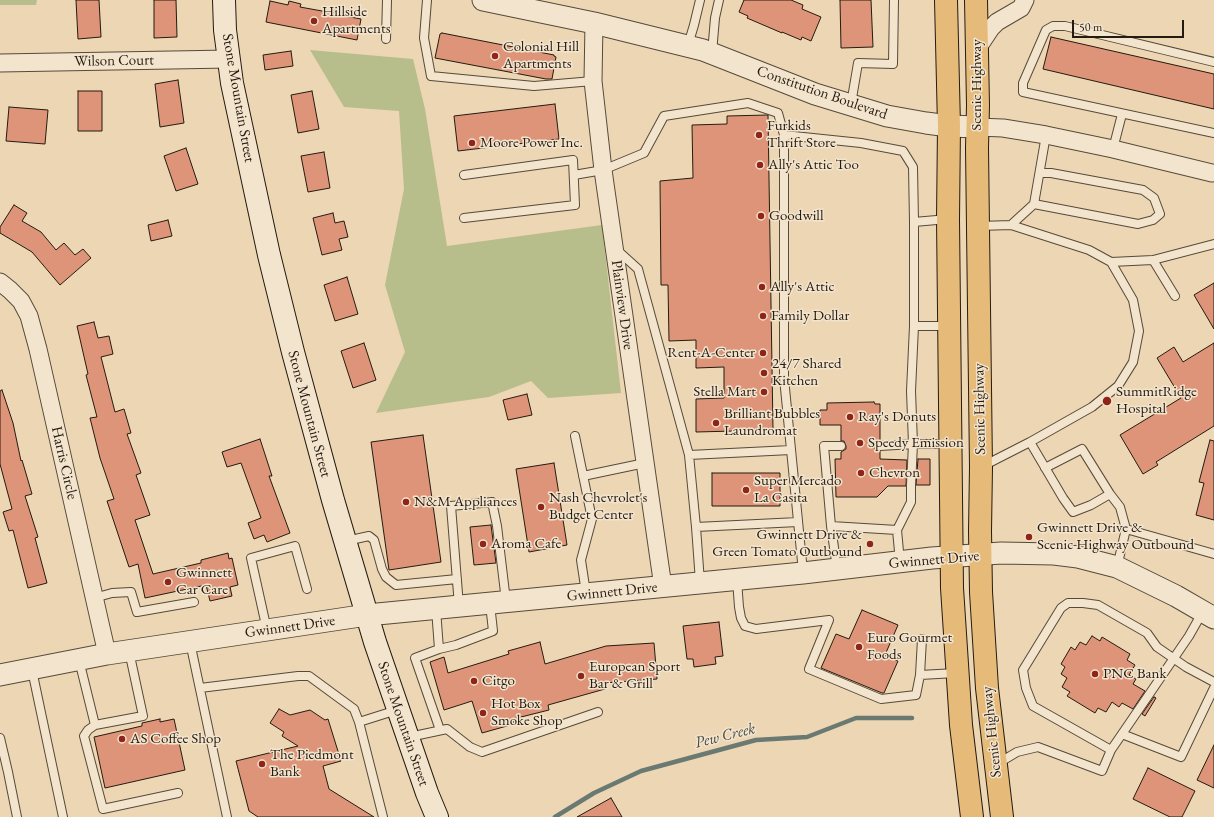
<!DOCTYPE html>
<style>
body{margin:0}
#map{position:relative;width:1214px;height:817px;overflow:hidden;background:#ecd6b4;font-family:"EB Garamond",serif}
canvas{display:block}
.scale{position:absolute;left:1072px;top:20px;width:112px;height:18px;box-sizing:border-box;border:2px solid #241b10;border-top:0;padding-left:5px;font-size:12px;line-height:14px;white-space:nowrap;color:#241b10;-webkit-text-stroke:3px #f3e4ce;paint-order:stroke}
</style>
<div id="map">
<canvas width="1214" height="817"></canvas>
<div class="scale">50 m</div>
</div>
<script>
const g = document.querySelector('canvas').getContext('2d');
g.lineJoin = 'round';
function paint(path, color) {
  g.fillStyle = color;
  g.fill(path, 'evenodd');
}
function shape(rows) {
  const path = new Path2D();
  for (const r of rows) {
    path.moveTo(r[0], r[1]);
    for (let i = 2; i < r.length; i += 2) path.lineTo(r[i], r[i + 1]);
  }
  return path;
}
function stroke(path, color, width, dash) {
  g.strokeStyle = color;
  g.lineWidth = width;
  g.lineCap = dash ? 'butt' : 'round';
  g.setLineDash(dash || []);
  g.stroke(path);
}
function label(font, color, halo, rows, align = 'center') {
  g.font = font + ' "EB Garamond",serif';
  g.lineWidth = 3;
  g.setLineDash([]);
  g.textBaseline = 'middle';
  g.strokeStyle = halo;
  g.fillStyle = color;
  for (const [text, x, y, turn = 0] of rows) {
    g.save();
    g.translate(x, y);
    g.rotate((+turn || 0) * Math.PI / 180);
    g.textAlign = isNaN(turn) ? turn : align;
    if (halo) g.strokeText(text, 0, 0);
    g.fillText(text, 0, 0);
    g.restore();
  }
}
paint(shape([
 [0,0,37,0,36,5,0,5],
 [310,50,413,59,425,109,447,246,602,225,621,393,548,398,531,381,489,397,376,413,405,352,385,285,404,189,399,111,344,107]
]), '#b8bd8c');
stroke(shape([
 [555,817,594,793,641,771,756,740,807,737,856,718,912,718]
]), '#6a7972', 4.5);
const building = shape([
 [76,0,99,0,101,37,78,39,76,0],
 [154,0,176,0,177,37,154,38,154,0],
 [744,0,791,0,803,5,802,9,821,17,811,41,802,37,801,40,782,32,782,33,747,18,748,16,739,12,744,0],
 [840,0,871,0,873,47,841,48,840,0],
 [270,1,288,5,289,1,301,4,300,7,333,13,334,10,346,12,345,16,361,19,357,40,266,22,270,1],
 [442,33,554,55,554,56,556,57,552,79,546,79,435,58,440,34,442,33],
 [1051,37,1214,74,1214,109,1043,69,1051,37],
 [291,51,293,66,265,70,263,55,291,51],
 [178,80,184,123,160,127,155,84,178,80],
 [78,91,102,91,102,131,78,131,78,91],
 [312,91,319,129,298,133,291,95,312,91],
 [555,104,559,139,458,151,454,116,555,104],
 [9,107,48,110,45,144,6,141,9,107],
 [768,115,773,430,696,432,696,399,724,398,724,367,696,368,696,340,669,341,668,285,661,285,660,181,693,178,692,125,727,124,727,116,768,115],
 [186,148,198,184,176,191,164,156,186,148],
 [324,152,330,188,308,192,301,156,324,152],
 [14,205,27,213,22,221,41,232,56,250,64,243,75,255,83,249,91,258,60,285,32,252,0,233,0,227,14,205],
 [333,213,335,223,344,221,348,237,339,239,342,250,322,255,313,218,333,213],
 [168,220,172,236,151,241,148,225,168,220],
 [347,277,358,314,335,321,324,285,347,277],
 [1214,283,1214,329,1194,295,1214,283],
 [94,322,98,338,109,336,113,354,101,357,115,412,124,409,131,433,127,434,141,473,136,475,150,515,135,520,153,574,201,563,201,560,228,553,229,559,232,558,238,585,230,587,232,596,210,601,206,585,145,598,138,564,129,567,107,501,114,499,100,458,90,418,97,417,86,375,88,374,77,326,94,322],
 [364,343,376,380,353,388,341,351,364,343],
 [1214,343,1214,426,1156,462,1158,465,1143,474,1120,435,1181,398,1157,358,1174,347,1183,362,1214,343],
 [2,390,13,423,21,461,22,460,32,494,25,496,38,537,35,538,47,583,28,588,13,530,9,531,3,512,12,509,0,464,0,391,2,390],
 [527,394,532,415,508,420,503,400,527,394],
 [874,402,875,404,880,404,880,440,875,443,875,449,880,451,880,459,907,460,906,486,888,486,877,497,836,497,835,459,841,459,841,452,846,449,846,446,844,441,841,441,841,425,820,425,820,410,827,410,827,403,874,402],
 [423,435,441,562,389,570,371,442,423,435],
 [260,439,272,476,269,476,290,533,267,542,264,535,254,539,248,523,261,518,241,463,227,467,222,452,260,439],
 [1210,440,1214,441,1214,520,1196,515,1204,483,1199,482,1210,440],
 [918,459,930,459,930,485,916,485,918,459],
 [554,463,567,545,529,552,516,469,554,463],
 [712,473,780,473,780,506,712,506,712,473],
 [491,525,496,563,474,565,470,527,491,525],
 [862,610,898,625,885,655,898,661,884,693,882,693,821,668,836,634,849,639,862,610],
 [719,622,723,656,715,657,716,664,694,667,693,659,687,659,683,626,719,622],
 [1092,636,1100,641,1102,637,1130,654,1127,660,1135,665,1129,675,1136,679,1133,684,1145,691,1133,709,1122,703,1119,707,1112,702,1106,712,1098,708,1095,713,1067,696,1070,692,1062,687,1067,678,1061,674,1065,667,1061,664,1071,647,1075,650,1080,642,1086,645,1092,636],
 [540,642,545,664,606,646,654,643,657,679,604,683,605,689,548,705,549,710,513,719,514,724,482,733,472,701,444,710,430,662,444,657,448,673,509,654,508,651,540,642],
 [1154,697,1156,698,1145,716,1142,714,1154,697],
 [279,709,290,715,310,710,325,720,328,719,341,761,323,766,329,789,374,817,258,817,249,811,236,761,298,746,282,736,284,732,270,723,279,709],
 [160,719,160,722,174,719,185,770,105,788,94,737,142,726,142,723,160,719],
 [1214,745,1214,788,1197,780,1214,745],
 [1148,768,1195,791,1182,817,1170,817,1133,799,1148,768],
 [611,798,622,817,577,817,611,798]
]);
paint(building, '#de9479');
stroke(building, '#241b10', 1);
const service = shape([
 [427,0,424,38,431,76,534,86,593,81],
 [386,39,387,0],
 [688,45,694,25,700,0],
 [712,53,715,18,719,0],
 [1214,62,1065,26,1053,26,1046,30,1023,83,1023,92,1214,133],
 [851,104,858,63,893,64,894,0],
 [784,135,861,143,903,151,913,167,914,222,948,219],
 [1113,149,1122,114],
 [464,175,573,160,575,205,464,218],
 [574,175,603,170,644,153,664,116,748,103,778,113,784,135,784,378,803,572],
 [1034,204,1138,224,1153,220,1160,214,1154,198,1143,190,1051,173,1040,173],
 [914,222,914,326,947,326],
 [979,226,1011,225,1034,204,1046,135],
 [617,250,638,269,689,455],
 [1153,260,1214,244],
 [1111,262,1153,260,1175,296],
 [914,326,911,391,913,444,950,444],
 [575,436,592,519,581,560,586,593],
 [1030,442,1063,498,1073,512,1091,505,1110,494,1120,507,1126,529,1117,567],
 [880,446,913,444,911,485,911,502,897,530,900,562],
 [983,466,1030,442,1092,407,1118,386,1133,362,1139,331,1133,300,1111,262,1089,250,1011,225],
 [1045,468,1082,449,1110,494],
 [583,476,645,463],
 [831,526,897,530],
 [696,527,689,455,791,450],
 [1126,529,1214,554],
 [346,541,369,536,374,540,382,569,386,577,396,585,457,579],
 [837,569,831,526,824,446,841,446],
 [737,580,739,607,741,618,745,626,756,629,829,620,809,669,881,699,916,695,920,675,956,673],
 [700,582,696,527,798,522],
 [94,598,112,593,131,592,137,612,194,602],
 [459,606,451,506,492,502,497,526,506,601],
 [436,609,439,649,415,658,440,730],
 [267,630,251,558,295,546,307,589],
 [190,642,227,817],
 [439,649,456,645,493,631,490,604],
 [79,660,95,725,143,716,129,651],
 [32,670,63,817],
 [920,675,922,639],
 [200,688,298,676,309,676,354,709,359,722,383,817],
 [359,722,397,710],
 [95,725,88,730,84,736,103,809,178,793],
 [1122,734,1189,636,1202,613],
 [409,737,447,729,470,747,482,752,598,712],
 [0,738,8,772,17,817],
 [1111,750,1122,734,1181,757,1214,688],
 [997,764,1017,752,1038,747,1102,771,1111,750,1033,706,1026,688,1023,670,1061,608,1068,603,1083,603,1098,605,1147,633,1157,647,1173,658,1186,667,1214,682]
]);
const minor = shape([
 [594,23,593,81,603,170,663,587],
 [977,49,991,28,997,22,1021,8,1025,0],
 [0,63,229,59],
 [977,127,1003,128,1046,135,1113,149,1212,173],
 [0,282,10,290,21,301,29,316,38,349,107,654]
]);
const tertiary = shape([
 [483,0,594,23,703,50,815,94,887,116,926,123,949,126,977,127],
 [0,675,107,654,367,615,803,573,932,558,1001,553,1054,554,1078,557,1117,567,1176,596,1214,618]
]);
const secondary = shape([
 [224,0,225,30,232,83,269,255,293,352,333,500,375,642,427,793,437,817]
]);
const trunk = shape([
 [946,0,949,126,948,219,952,588,961,725,972,817],
 [976,0,978,105,977,148,981,467,980,531,981,592,987,688,1002,817]
]);
stroke(service, '#564a39', 10);
stroke(minor, '#564a39', 19);
stroke(tertiary, '#564a39', 23);
stroke(secondary, '#241b10', 24);
stroke(trunk, '#241b10', 24);
stroke(service, '#f3e4ce', 8);
stroke(minor, '#f3e4ce', 17);
stroke(tertiary, '#f3e4ce', 21);
stroke(secondary, '#f3e4ce', 22);
stroke(trunk, '#e6bb7a', 22);
for (const [x, y, r, color] of [
 [314,21,4,"#8f2418"],
 [495,56,4,"#8f2418"],
 [759,135,4,"#8f2418"],
 [472,143,4,"#8f2418"],
 [760,165,4,"#8f2418"],
 [761,216,4,"#8f2418"],
 [762,287,4,"#8f2418"],
 [763,316,4,"#8f2418"],
 [763,353,4,"#8f2418"],
 [764,373,4,"#8f2418"],
 [764,392,4,"#8f2418"],
 [1107,401,5,"#8f2418"],
 [850,417,4,"#8f2418"],
 [716,423,4,"#8f2418"],
 [860,443,4,"#8f2418"],
 [861,473,4,"#8f2418"],
 [746,490,4,"#8f2418"],
 [406,502,4,"#8f2418"],
 [541,507,4,"#8f2418"],
 [1029,537,4,"#8f2418"],
 [483,544,4,"#8f2418"],
 [870,544,4,"#8f2418"],
 [168,582,4,"#8f2418"],
 [859,647,4,"#8f2418"],
 [1095,674,4,"#8f2418"],
 [581,676,4,"#8f2418"],
 [474,681,4,"#8f2418"],
 [483,713,4,"#8f2418"],
 [122,739,4,"#8f2418"],
 [262,764,4,"#8f2418"]
]) {
  const dot = new Path2D();
  dot.arc(x, y, r, 0, 2 * Math.PI);
  g.fillStyle = color;
  g.fill(dot);
  stroke(dot, '#f3e4ce', 1.5);
}
label('15px', '#241b10', '#f3e4ce', [
 ["Hillside",322,12],
 ["Apartments",322,29],
 ["Colonial Hill",503,47],
 ["Apartments",503,64],
 ["Furkids",767,126],
 ["Thrift Store",767,143],
 ["Moore Power Inc.",480,143],
 ["Ally's Attic Too",768,165],
 ["Goodwill",769,216],
 ["Ally's Attic",770,287],
 ["Family Dollar",771,316],
 ["Rent-A-Center",755,353,"right"],
 ["24/7 Shared",772,364],
 ["Kitchen",772,381],
 ["Stella Mart",756,392,"right"],
 ["SummitRidge",1116,392],
 ["Hospital",1116,409],
 ["Brilliant Bubbles",724,414],
 ["Laundromat",724,431],
 ["Ray's Donuts",858,417],
 ["Speedy Emission",868,443],
 ["Chevron",869,473],
 ["Super Mercado",754,481],
 ["La Casita",754,498],
 ["Nash Chevrolet's",549,498],
 ["Budget Center",549,515],
 ["N&M Appliances",414,502],
 ["Gwinnett Drive &",1037,528],
 ["Scenic Highway Outbound",1037,545],
 ["Gwinnett Drive &",862,535,"right"],
 ["Green Tomato Outbound",862,552,"right"],
 ["Aroma Cafe",491,544],
 ["Gwinnett",176,573],
 ["Car Care",176,590],
 ["Euro Gourmet",867,638],
 ["Foods",867,655],
 ["European Sport",589,667],
 ["Bar & Grill",589,684],
 ["PNC Bank",1103,674],
 ["Citgo",482,681],
 ["Hot Box",491,704],
 ["Smoke Shop",491,721],
 ["AS Coffee Shop",130,739],
 ["The Piedmont",270,755],
 ["Bank",270,772]
], 'left');
label('15px', '#241b10', '#f3e4ce', [
 ["Wilson Court",114,61,-1],
 ["Scenic Highway",977,85,-90],
 ["Constitution Boulevard",822,93,19],
 ["Stone Mountain Street",238,98,80],
 ["Plainview Drive",622,305,82],
 ["Scenic Highway",980,409,-91],
 ["Stone Mountain Street",309,414,75],
 ["Harris Circle",64,463,77],
 ["Gwinnett Drive",934,560,-5],
 ["Gwinnett Drive",612,592,-6],
 ["Gwinnett Drive",290,627,-8],
 ["Stone Mountain Street",403,724,71],
 ["Scenic Highway",992,732,-96]
]);
label('italic 16px', '#474a41', '#f3e4ce', [
 ["Pew Creek",725,736,-14]
]);
</script>
